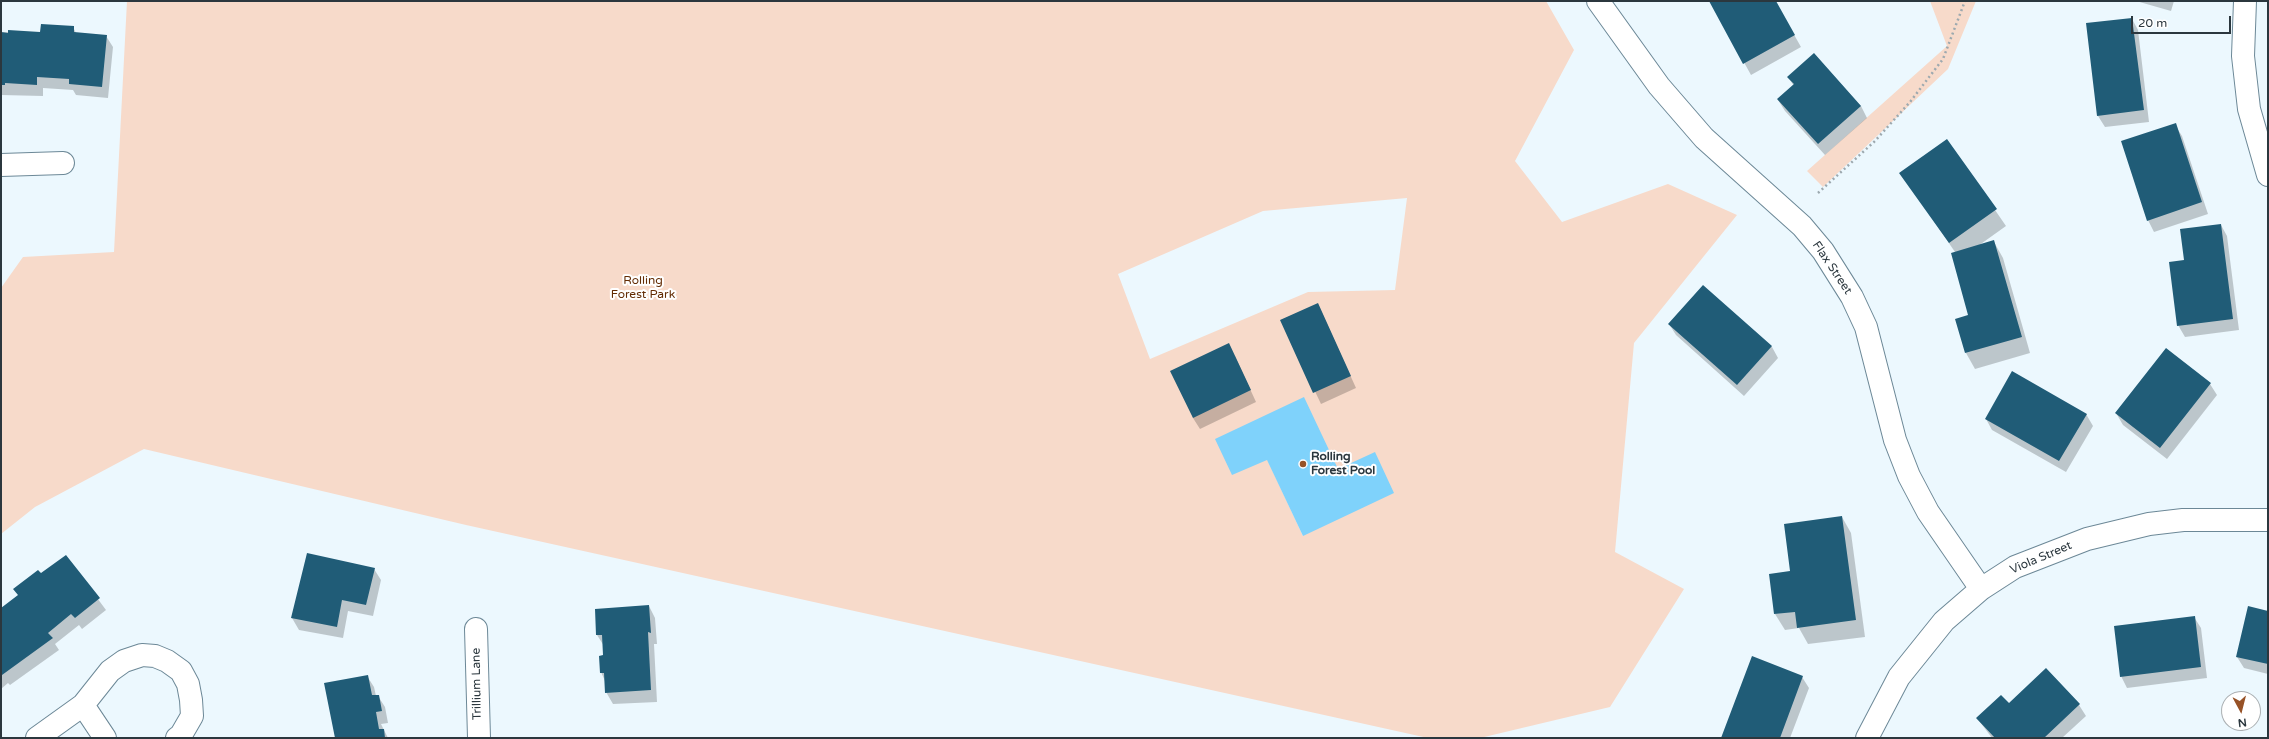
<!DOCTYPE html>
<style>
body{margin:0}
#map{position:relative;width:2269px;height:739px;overflow:hidden;background:#ecf8fe;font-family:"Varela Round",sans-serif}
canvas{display:block}
.frame{position:absolute;inset:0;border:2px solid #2b373e;pointer-events:none}
.north{position:absolute;left:2221px;top:691px;width:40px;height:40px;box-sizing:border-box;background:#fff;border:1px solid #aaafb2;border-radius:50%;rotate:173deg;font-size:11px;font-weight:700;line-height:16px;text-align:center;color:#2b373e}
.north::after{content:'';display:block;margin:auto;width:14px;height:18px;background:#975227;clip-path:polygon(50% 0,100% 100%,50% 72%,0 100%)}
.scale{position:absolute;left:2131px;top:16px;width:100px;height:18px;box-sizing:border-box;border:2px solid #2b373e;border-top:0;padding-left:5px;font-size:12px;line-height:14px;white-space:nowrap;color:#2b373e;-webkit-text-stroke:3px #fff;paint-order:stroke}
</style>
<div id="map">
<canvas width="2269" height="739"></canvas>
<div class="frame"></div>
<div class="north">N</div>
<div class="scale">20 m</div>
</div>
<script>
const g = document.querySelector('canvas').getContext('2d');
g.lineJoin = 'round';
function paint(path, color) {
  g.fillStyle = color;
  g.fill(path, 'evenodd');
}
function shape(rows) {
  const path = new Path2D();
  for (const r of rows) {
    path.moveTo(r[0], r[1]);
    for (let i = 2; i < r.length; i += 2) path.lineTo(r[i], r[i + 1]);
  }
  return path;
}
function stroke(path, color, width, dash) {
  g.strokeStyle = color;
  g.lineWidth = width;
  g.lineCap = dash ? 'butt' : 'round';
  g.setLineDash(dash || []);
  g.stroke(path);
}
function label(font, color, halo, rows, align = 'center') {
  g.font = font + ' "Varela Round",sans-serif';
  g.lineWidth = 4;
  g.setLineDash([]);
  g.textBaseline = 'middle';
  g.strokeStyle = halo;
  g.fillStyle = color;
  for (const [text, x, y, turn = 0] of rows) {
    g.save();
    g.translate(x, y);
    g.rotate((+turn || 0) * Math.PI / 180);
    g.textAlign = isNaN(turn) ? turn : align;
    if (halo) g.strokeText(text, 0, 0);
    g.fillText(text, 0, 0);
    g.restore();
  }
}
paint(shape([
 [127,1,1546,1,1574,50,1515,161,1562,222,1668,184,1737,215,1634,343,1615,552,1684,589,1610,707,1480,738,1428,738,466,525,144,449,35,507,1,534,1,288,23,257,114,252],
 [1407,198,1395,290,1308,292,1150,359,1118,274,1263,211],
 [1267,459,1338,469,1303,536],
 [1930,1,1976,1,1948,69,1823,187,1807,171,1947,46]
]), '#f7daca');
paint(shape([
 [1304,397,1338,469,1375,452,1394,493,1303,536,1267,460,1232,475,1215,439]
]), '#7fd2fb');
paint(shape([
 [1710,1,1775,1,1801,47,1751,75],
 [2136,1,2174,1,2171,11],
 [2132,19,2138,30,2149,122,2105,127,2098,116,2087,24],
 [73,27,76,33,106,36,113,47,108,98,76,95,73,90,43,88,43,96,1,95,1,32,41,33],
 [1814,54,1861,106,1867,118,1825,155,1785,111,1778,100,1794,86,1788,77],
 [2175,125,2182,136,2208,214,2154,232,2148,220],
 [1947,140,2006,226,1978,246,1994,242,2003,258,2030,353,1975,369,1966,353,1970,316,1955,252,1901,173],
 [2221,225,2227,236,2239,330,2185,337,2178,325,2185,261],
 [1703,286,1772,347,1778,358,1744,396,1676,335,1669,324],
 [1318,304,1356,388,1321,404,1281,320],
 [1235,356,1256,402,1200,429,1193,418],
 [2210,384,2217,395,2167,459,2123,425,2116,413],
 [2086,414,2093,426,2066,472,1992,430,1986,419],
 [1842,517,1851,533,1865,637,1808,644,1799,628,1785,630,1775,614,1791,572],
 [308,554,374,569,381,580,373,616,348,611,343,638,299,630,292,618],
 [66,556,106,610,82,629,79,625,55,644,59,650,10,685,8,683,1,689,1,610],
 [649,606,655,618,657,644,654,644,657,702,613,704,606,692,605,681,601,672,604,656,604,646,597,635,596,610],
 [2268,612,2268,674,2244,668,2237,657],
 [2194,617,2201,628,2207,678,2127,688,2121,676],
 [367,676,374,687,376,696,378,696,385,707,388,723,381,724,388,738,335,738],
 [1802,677,1809,688,1790,738,1722,738],
 [2009,705,2079,705,2086,716,2062,738,1992,738,1977,718]
]), '#0003');
paint(shape([
 [1709,1,1776,1,1795,35,1743,64],
 [2132,18,2144,110,2097,116,2086,23],
 [41,24,74,26,74,32,107,35,102,87,69,84,69,79,37,77,37,85,5,83,5,85,1,85,1,32,8,33,8,30,40,32],
 [1814,53,1861,106,1818,144,1777,99,1794,84,1787,77],
 [2176,123,2202,202,2147,221,2121,141],
 [1947,139,1997,209,1949,243,1899,173],
 [2221,224,2233,319,2177,326,2169,262,2184,260,2180,229],
 [1994,240,2022,337,1965,353,1955,319,1968,315,1951,253],
 [1703,285,1772,346,1737,385,1668,324],
 [1318,303,1351,376,1313,393,1280,320],
 [1229,343,1251,390,1193,418,1170,371],
 [2166,348,2211,383,2160,448,2115,413],
 [2012,371,2087,414,2059,461,1985,419],
 [1842,516,1856,620,1797,628,1795,612,1774,614,1769,574,1790,571,1784,524],
 [307,553,375,568,366,605,342,600,337,627,291,618],
 [66,555,100,598,75,618,71,614,48,633,53,638,2,675,1,608,18,595,13,589,38,570,41,573],
 [649,605,651,633,648,632,651,690,605,693,604,673,600,673,599,656,603,655,602,635,596,635,595,609],
 [2248,606,2268,611,2268,664,2236,657],
 [2195,616,2201,667,2120,677,2114,626],
 [1752,656,1803,676,1780,738,1721,738],
 [2046,668,2080,704,2044,738,1995,738,1976,718,2001,695,2009,703],
 [368,675,372,695,379,695,382,711,376,712,379,729,384,729,385,738,335,738,324,683]
]), '#205c77');
const minor = shape([
 [1598,1,1659,86,1704,138,1802,226,1823,251,1852,297,1866,327,1895,440,1909,476,1928,512,1981,589],
 [2245,1,2243,56,2249,109,2268,175],
 [1,165,63,163],
 [476,629,479,738],
 [83,705,105,738],
 [37,738,83,705,110,671,124,661,142,655,155,656,167,661,181,671,188,684,191,700,192,716,181,735,177,738],
 [1867,738,1899,677,1944,621,1981,589,2015,567,2087,539,2149,524,2183,520,2268,520]
]);
stroke(minor, '#6c8897', 24);
stroke(shape([
 [1818,193,1875,141,1910,102,1943,59,1965,1]
]), '#9da9af', 2.5, [2, 3]);
stroke(minor, '#fff', 22);
for (const [x, y, r, color] of [
 [1303,464,4,"#975227"]
]) {
  const dot = new Path2D();
  dot.arc(x, y, r, 0, 2 * Math.PI);
  g.fillStyle = color;
  g.fill(dot);
  stroke(dot, '#fff', 1.5);
}
label('12px', '#2b373e', '#fff', [
 ["Flax Street",1832,268,56],
 ["Viola Street",2041,558,-23],
 ["Trillium Lane",477,684,-91]
]);
label('12px', '#632c04', '#fff', [
 ["Rolling",643,281],
 ["Forest Park",643,295]
]);
label('bold 12px', '#2b373e', '#fff', [
 ["Rolling",1311,457],
 ["Forest Pool",1311,471]
], 'left');
</script>
